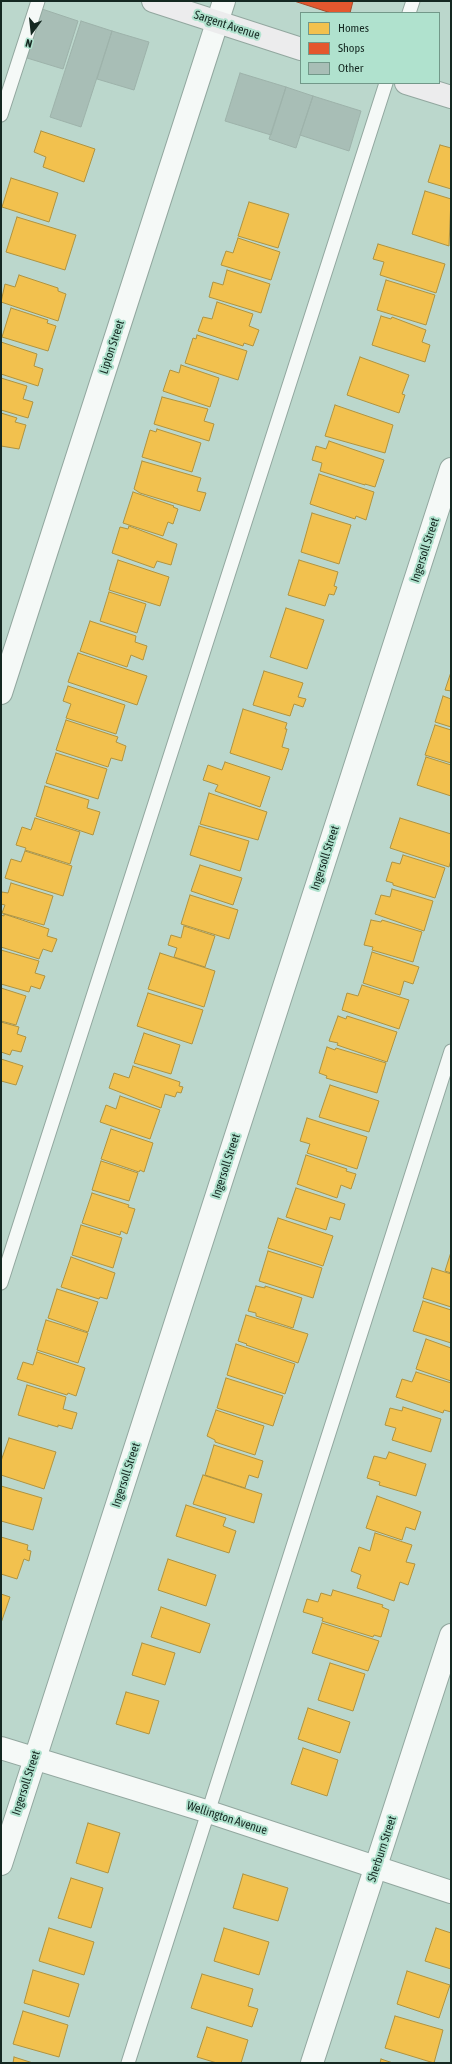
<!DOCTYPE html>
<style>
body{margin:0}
#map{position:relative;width:452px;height:2064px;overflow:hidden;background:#bbd7cc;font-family:"Asap Condensed",sans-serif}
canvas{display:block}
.frame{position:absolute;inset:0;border:2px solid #142821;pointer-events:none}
.legend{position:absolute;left:300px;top:12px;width:140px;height:72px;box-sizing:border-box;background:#b0e2ce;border:1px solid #729889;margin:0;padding:5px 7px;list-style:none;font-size:12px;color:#142821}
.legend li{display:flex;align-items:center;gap:8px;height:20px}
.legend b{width:20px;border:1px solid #729889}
.north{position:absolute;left:12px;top:12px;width:40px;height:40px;-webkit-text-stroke:3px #b0e2ce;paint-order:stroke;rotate:195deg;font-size:11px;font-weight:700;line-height:16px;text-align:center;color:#142821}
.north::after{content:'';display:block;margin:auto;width:14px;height:18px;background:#142821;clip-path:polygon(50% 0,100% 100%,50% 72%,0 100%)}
</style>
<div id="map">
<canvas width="452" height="2064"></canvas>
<div class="frame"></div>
<ul class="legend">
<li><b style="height:11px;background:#f2c14e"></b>Homes</li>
<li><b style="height:11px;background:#e4572e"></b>Shops</li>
<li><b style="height:11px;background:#a8beb6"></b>Other</li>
</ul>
<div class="north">N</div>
</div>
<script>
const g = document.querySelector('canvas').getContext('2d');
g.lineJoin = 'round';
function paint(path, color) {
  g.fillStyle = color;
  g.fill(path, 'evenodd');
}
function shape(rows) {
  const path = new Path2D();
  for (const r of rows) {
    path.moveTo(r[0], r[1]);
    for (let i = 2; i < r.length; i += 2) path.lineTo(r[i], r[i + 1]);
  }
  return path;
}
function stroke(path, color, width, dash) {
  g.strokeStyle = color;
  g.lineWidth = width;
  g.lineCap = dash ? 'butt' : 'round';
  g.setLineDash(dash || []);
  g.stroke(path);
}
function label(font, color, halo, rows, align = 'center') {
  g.font = font + ' "Asap Condensed",sans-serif';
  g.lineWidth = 4;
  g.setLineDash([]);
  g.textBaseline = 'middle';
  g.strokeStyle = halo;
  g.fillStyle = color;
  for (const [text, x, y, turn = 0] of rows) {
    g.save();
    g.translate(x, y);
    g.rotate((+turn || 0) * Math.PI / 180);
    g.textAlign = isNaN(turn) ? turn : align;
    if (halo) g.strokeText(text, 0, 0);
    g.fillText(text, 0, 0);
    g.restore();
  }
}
const homes = shape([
 [41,131,95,149,84,182,43,167,46,157,34,152,41,131],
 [440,145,451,148,451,189,428,182,440,145],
 [11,178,58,193,49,222,2,207,11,178],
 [425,191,451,199,449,246,412,234,425,191],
 [249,202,289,214,278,248,238,236,249,202],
 [17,217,76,235,65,270,6,252,17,217],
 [238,238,280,252,271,280,221,265,226,251,233,253,238,238],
 [378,244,445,264,436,293,380,275,384,262,373,259,378,244],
 [227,270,270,284,261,313,209,297,213,282,223,285,227,270],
 [19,275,58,288,58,291,66,294,58,321,1,302,5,284,15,287,19,275],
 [386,280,435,295,426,325,377,310,386,280],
 [217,302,253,314,249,326,259,330,253,346,244,343,243,346,198,331,203,317,212,319,217,302],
 [11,308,48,320,47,323,56,326,48,351,2,337,11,308],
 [381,316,391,319,392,317,426,330,422,342,430,345,425,362,372,345,381,316],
 [197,335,247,351,238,380,185,363,193,338,196,339,197,335],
 [1,342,37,354,34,366,43,369,38,386,1,374,1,342],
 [360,357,409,375,402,394,405,395,399,413,347,395,360,357],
 [181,365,219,378,210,407,163,391,170,370,179,373,181,365],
 [1,378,27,386,23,399,33,402,28,418,1,410,1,378],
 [162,397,208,409,204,421,214,424,209,441,154,424,162,397],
 [335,405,393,425,385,453,325,436,335,405],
 [1,413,17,418,15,422,26,425,19,449,1,446,1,413],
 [157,429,201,443,192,472,142,457,150,430,156,432,157,429],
 [329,441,384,460,375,487,365,484,365,485,320,471,322,463,312,460,316,446,326,449,329,441],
 [142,461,201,478,197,491,206,493,200,511,140,493,134,489,142,461],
 [319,474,374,492,366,520,356,516,355,519,310,504,319,474],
 [133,492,174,506,173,507,178,509,173,524,168,522,163,536,123,523,133,492],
 [312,513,351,525,339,564,301,552,312,513],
 [129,526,177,544,171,565,157,561,154,568,112,553,120,527,128,529,129,526],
 [118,560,169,577,160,606,109,590,118,560],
 [299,560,338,572,334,586,337,587,334,595,329,594,325,606,288,595,299,560],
 [109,592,146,604,137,633,100,621,109,592],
 [286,608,324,620,307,669,270,657,286,608],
 [90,621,136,636,135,642,147,646,143,660,131,655,127,667,80,651,90,621],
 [78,653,147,676,137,705,68,682,78,653],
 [264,671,303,683,298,697,306,699,303,707,294,704,290,716,253,705,264,671],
 [451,672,451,691,445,690,451,672],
 [68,686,125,705,116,734,66,718,71,704,63,701,68,686],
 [443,696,451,699,451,727,435,722,443,696],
 [243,709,287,723,285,729,287,729,282,747,289,749,282,770,230,753,243,709],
 [66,720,118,737,116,742,126,746,122,761,111,758,108,767,56,750,66,720],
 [435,725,451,730,451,763,425,755,435,725],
 [56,753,107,769,98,799,46,783,56,753],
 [426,757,451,765,451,796,417,785,426,757],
 [225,762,270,777,260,807,215,791,218,785,203,780,208,765,222,770,225,762],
 [45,786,89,800,87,808,100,812,93,835,36,816,45,786],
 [209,793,267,812,258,840,200,824,209,793],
 [35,818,80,832,70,864,25,850,26,848,16,845,22,827,31,830,35,818],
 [400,818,451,834,451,860,449,867,390,848,400,818],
 [199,826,249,841,240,871,190,855,199,826],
 [25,851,72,866,63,896,5,878,11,859,21,862,25,851],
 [403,855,445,868,435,898,393,885,393,883,386,881,392,862,400,864,403,855],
 [200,865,242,878,233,905,191,891,200,865],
 [11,883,53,896,44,925,2,913,5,905,1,904,1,894,2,892,8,893,11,883],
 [392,889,433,901,424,931,375,914,381,895,390,897,392,889],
 [190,895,238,910,229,939,181,924,190,895],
 [4,914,49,929,47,936,57,939,52,952,43,949,39,959,1,947,1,915,4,916,4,914],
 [371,920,381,922,382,920,422,932,413,962,372,950,373,947,364,945,371,920],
 [184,926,215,936,205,967,174,957,177,948,168,945,171,935,181,938,184,926],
 [1,950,39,961,35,973,45,976,40,989,31,986,29,992,1,984,1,950],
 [372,952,419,967,413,984,404,981,400,995,363,983,372,952],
 [160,953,215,971,204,1007,148,989,160,953],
 [362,985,409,1000,399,1029,342,1010,347,993,358,996,362,985],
 [1,988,26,996,16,1025,1,1021,1,988],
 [148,993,203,1010,192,1044,137,1026,148,993],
 [338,1016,346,1019,347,1016,397,1032,387,1062,337,1045,338,1043,329,1041,338,1016],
 [1,1022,19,1027,17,1034,26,1037,21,1052,12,1050,10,1055,1,1052,1,1022],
 [144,1033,180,1045,171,1074,134,1063,144,1033],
 [327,1047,335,1050,336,1048,386,1063,377,1093,326,1078,327,1076,319,1073,327,1047],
 [1,1059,23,1066,16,1085,1,1081,1,1083,1,1059],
 [133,1066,180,1082,179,1086,183,1087,181,1093,177,1092,175,1097,165,1094,161,1108,109,1088,114,1073,129,1078,133,1066],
 [330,1085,379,1101,369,1132,319,1117,330,1085],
 [120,1096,160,1110,150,1139,100,1122,106,1105,116,1109,120,1096],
 [307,1118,367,1137,357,1169,307,1153,310,1144,300,1141,307,1118],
 [111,1129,153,1143,144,1172,140,1170,139,1172,101,1159,111,1129],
 [306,1155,347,1169,346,1171,356,1174,351,1189,341,1185,337,1198,297,1184,306,1155],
 [101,1161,138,1173,129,1201,92,1190,101,1161],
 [296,1188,345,1204,340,1220,330,1217,326,1230,286,1217,296,1188],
 [92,1193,129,1205,128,1207,135,1209,127,1234,121,1231,120,1235,82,1223,92,1193],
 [278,1218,333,1236,323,1266,268,1248,278,1218],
 [81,1225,122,1238,113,1268,72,1255,81,1225],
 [268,1251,322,1268,313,1298,259,1281,268,1251],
 [451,1252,451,1273,445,1271,451,1252],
 [71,1257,115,1273,107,1299,100,1297,99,1299,61,1287,71,1257],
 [432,1268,451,1274,451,1307,423,1298,432,1268],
 [256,1286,265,1288,265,1286,302,1298,293,1328,256,1316,256,1313,248,1311,256,1286],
 [57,1289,98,1302,88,1332,48,1318,57,1289],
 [423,1301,451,1310,451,1343,413,1331,423,1301],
 [246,1315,308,1334,298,1363,246,1345,247,1344,238,1341,246,1315],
 [46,1320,88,1333,78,1363,37,1350,46,1320],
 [426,1339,451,1348,451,1381,416,1369,426,1339],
 [236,1344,295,1364,285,1394,227,1375,236,1344],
 [37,1352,85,1368,76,1396,68,1393,67,1395,17,1379,23,1362,33,1365,37,1352],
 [416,1372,451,1383,451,1412,444,1410,443,1413,396,1397,402,1379,412,1382,416,1372],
 [226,1378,283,1396,273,1426,217,1408,226,1378],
 [27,1385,66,1397,63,1409,77,1413,72,1429,58,1425,58,1427,18,1415,27,1385],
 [403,1407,441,1419,431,1452,392,1440,396,1428,385,1425,390,1408,402,1411,403,1407],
 [216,1410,264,1426,255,1455,215,1442,215,1440,207,1436,216,1410],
 [9,1438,56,1452,44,1489,1,1475,1,1461,9,1438],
 [214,1445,263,1461,258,1478,249,1475,245,1488,205,1475,214,1445],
 [389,1452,426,1464,416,1496,379,1485,380,1482,367,1478,374,1456,386,1459,389,1452],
 [203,1475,262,1494,254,1523,193,1504,203,1475],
 [1,1486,42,1498,33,1530,1,1521,1,1486],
 [377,1496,421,1512,415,1530,406,1527,402,1540,366,1528,377,1496],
 [186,1505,226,1518,223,1526,236,1531,229,1553,176,1536,186,1505],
 [375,1533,412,1545,406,1562,415,1564,408,1585,400,1582,394,1601,357,1588,361,1575,351,1571,359,1547,370,1551,375,1533],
 [1,1537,28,1545,27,1550,31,1551,29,1561,24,1559,17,1579,1,1574,1,1537],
 [168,1559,216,1575,206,1606,158,1590,168,1559],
 [333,1590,383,1605,382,1607,389,1610,381,1637,374,1635,373,1637,322,1621,323,1618,303,1612,307,1599,318,1602,321,1593,331,1596,333,1590],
 [1,1594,10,1597,1,1623,1,1594],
 [161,1607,210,1624,200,1653,151,1637,161,1607],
 [322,1623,379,1641,368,1671,312,1653,322,1623],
 [142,1643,175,1653,165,1685,132,1675,142,1643],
 [330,1663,365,1674,353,1711,318,1700,330,1663],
 [126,1692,159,1701,149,1734,116,1724,126,1692],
 [308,1708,350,1722,340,1753,298,1739,308,1708],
 [303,1748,338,1760,327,1796,291,1784,303,1748],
 [88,1823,120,1833,108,1873,76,1863,88,1823],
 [243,1874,288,1888,278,1921,233,1908,243,1874],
 [71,1878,103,1888,91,1928,58,1918,71,1878],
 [49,1928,94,1942,84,1975,39,1961,49,1928],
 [224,1928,269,1942,259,1975,214,1961,224,1928],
 [436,1928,451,1933,451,1969,425,1961,436,1928],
 [33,1970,79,1984,69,2017,24,2003,33,1970],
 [407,1971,450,1985,439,2018,397,2004,407,1971],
 [202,1974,253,1989,248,2006,258,2009,252,2027,191,2008,202,1974],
 [23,2011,68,2025,59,2057,13,2044,23,2011],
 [395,2016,443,2030,434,2063,385,2048,395,2016],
 [207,2027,248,2040,241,2063,217,2063,197,2057,207,2027],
 [14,2057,33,2063,13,2063,14,2057],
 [381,2059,393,2063,380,2063,381,2059]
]);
paint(homes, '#f2c14e');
stroke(homes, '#af9340', 1);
const shops = shape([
 [294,1,353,1,350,13,331,13,294,1]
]);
paint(shops, '#e4572e');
stroke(shops, '#a6492a', 1);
const building = shape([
 [42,9,78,21,63,69,27,58,42,9],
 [81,21,112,31,81,127,50,117,81,21],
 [112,31,149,42,134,90,97,79,112,31],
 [240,73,286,87,271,135,225,121,240,73],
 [286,87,313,96,296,148,269,139,286,87],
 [313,96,361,111,349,151,300,135,313,96]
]);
paint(building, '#a8beb6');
stroke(building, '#9db2aa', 1);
const service = shape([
 [409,13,413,1],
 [1,115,38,1],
 [1,1283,386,83],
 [128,2063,451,1051]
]);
const minor = shape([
 [1,693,224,1],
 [1,1864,451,469],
 [312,2063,451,1635]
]);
const tertiary = shape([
 [1,1748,209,1812,451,1892]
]);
const secondary = shape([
 [153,1,301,49],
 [406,83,451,97]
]);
stroke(service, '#92a79f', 15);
stroke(minor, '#92a79f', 24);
stroke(tertiary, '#92a79f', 24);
stroke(secondary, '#92a79f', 24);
stroke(service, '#f5f9f7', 13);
stroke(minor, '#f5f9f7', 22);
stroke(tertiary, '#f5f9f7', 22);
stroke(secondary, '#ececed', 22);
label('12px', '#142821', '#b0e2ce', [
 ["Sargent Avenue",227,25,18],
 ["Lipton Street",112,347,-72],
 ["Ingersoll Street",425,550,-72],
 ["Ingersoll Street",325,858,-72],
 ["Ingersoll Street",226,1166,-72],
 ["Ingersoll Street",126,1475,-72],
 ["Ingersoll Street",26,1783,-72],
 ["Wellington Avenue",227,1818,18],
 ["Sherburn Street",382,1849,-72]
]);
</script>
